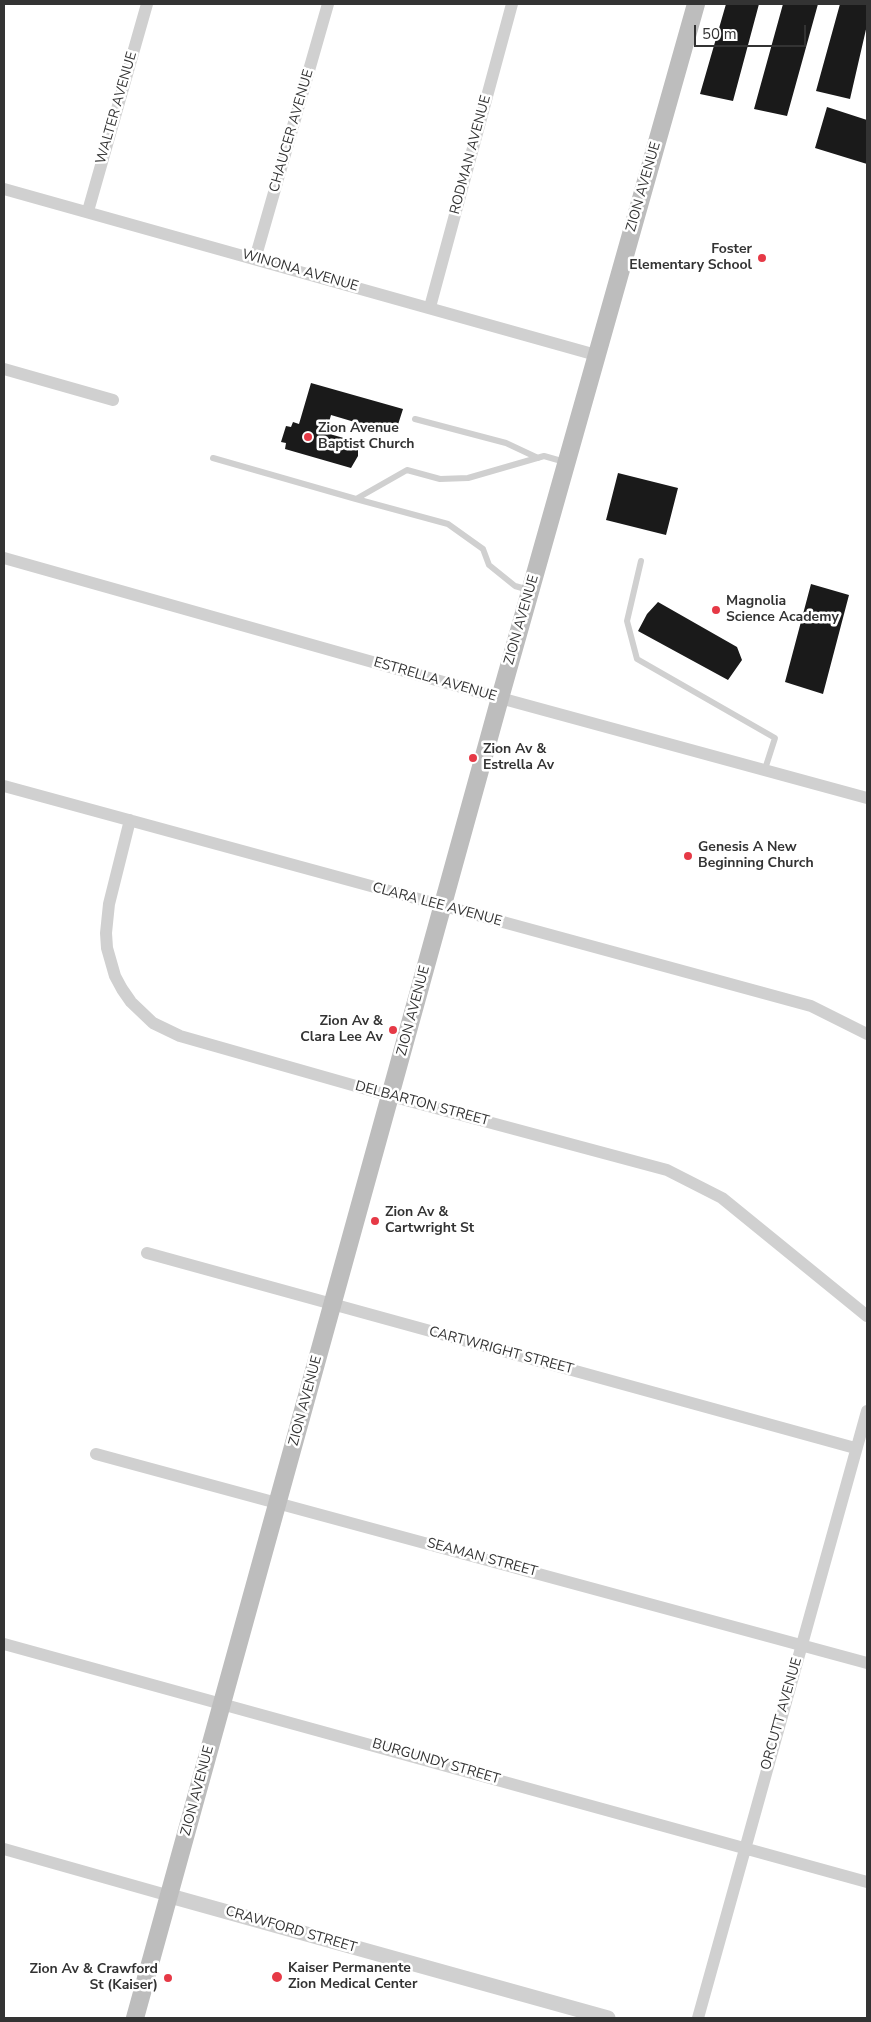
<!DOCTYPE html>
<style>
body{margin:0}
#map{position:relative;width:871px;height:2022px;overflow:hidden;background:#fff;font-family:"Nunito Sans",sans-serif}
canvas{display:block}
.frame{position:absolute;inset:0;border:5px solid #333;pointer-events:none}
.scale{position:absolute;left:694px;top:25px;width:112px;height:22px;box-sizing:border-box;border:2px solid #333;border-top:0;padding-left:6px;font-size:15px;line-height:18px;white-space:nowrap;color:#333;-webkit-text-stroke:4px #fff;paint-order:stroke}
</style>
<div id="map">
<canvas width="871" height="2022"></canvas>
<div class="frame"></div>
<div class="scale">50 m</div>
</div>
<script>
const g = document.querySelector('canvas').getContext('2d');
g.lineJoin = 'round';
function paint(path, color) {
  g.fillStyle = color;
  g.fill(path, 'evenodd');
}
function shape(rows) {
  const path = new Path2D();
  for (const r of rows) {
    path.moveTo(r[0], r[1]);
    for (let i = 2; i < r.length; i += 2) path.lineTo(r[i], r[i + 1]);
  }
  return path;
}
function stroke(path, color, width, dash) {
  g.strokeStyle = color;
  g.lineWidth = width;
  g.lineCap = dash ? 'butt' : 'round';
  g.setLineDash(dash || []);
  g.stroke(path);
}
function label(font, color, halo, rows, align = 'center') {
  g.font = font + ' "Nunito Sans",sans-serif';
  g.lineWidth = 5;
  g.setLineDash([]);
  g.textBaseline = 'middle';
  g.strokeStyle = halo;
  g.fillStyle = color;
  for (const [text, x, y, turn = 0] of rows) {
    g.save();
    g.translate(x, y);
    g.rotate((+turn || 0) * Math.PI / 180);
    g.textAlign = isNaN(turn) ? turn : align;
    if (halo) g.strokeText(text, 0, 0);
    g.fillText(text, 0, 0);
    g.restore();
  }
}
paint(shape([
 [726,4,759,4,733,101,700,94],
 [783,4,818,4,787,116,754,109],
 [840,4,867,4,867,25,850,99,816,91],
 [827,107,867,120,867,164,815,148],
 [311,383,403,409,395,434,331,415,326,433,358,442,358,456,351,468,285,449,286,443,281,442,286,426,291,427,293,422,299,424],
 [618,473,678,488,666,535,606,520],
 [811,584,849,595,823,694,785,682],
 [658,602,737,647,742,660,728,680,638,631,647,614]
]), '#1a1a1a');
stroke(shape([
 [415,419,506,443,538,458],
 [213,458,356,499],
 [641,561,627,621,637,659,775,738,765,769],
 [529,590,515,586,489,565,483,549,448,524,356,499,407,470,440,479,468,478,544,456,565,462]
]), '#d0d0d0', 6);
stroke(shape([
 [4,189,596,355],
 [88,211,147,4],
 [255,259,328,4],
 [430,307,512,4],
 [4,369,113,400],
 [4,558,500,698,867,798],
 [4,786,811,1006,867,1034],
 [130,820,109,904,106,933,107,948,115,976,122,989,131,1002,153,1023,180,1036,391,1096,667,1170,722,1198,867,1316],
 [147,1253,855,1448],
 [96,1454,867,1663],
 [4,1644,867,1882],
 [4,1849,170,1896],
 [698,2018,867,1411]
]), '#d0d0d0', 12);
stroke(shape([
 [170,1896,608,2018]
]), '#d0d0d0', 15);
stroke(shape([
 [135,2018,500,698,696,4]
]), '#bdbdbd', 18);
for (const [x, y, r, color] of [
 [762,258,5,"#e63946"],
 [308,437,5,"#e63946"],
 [716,610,5,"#e63946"],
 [473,758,5,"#e63946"],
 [688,856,5,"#e63946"],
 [393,1030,5,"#e63946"],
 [375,1221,5,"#e63946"],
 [277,1977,6,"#e63946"],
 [168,1978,5,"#e63946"]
]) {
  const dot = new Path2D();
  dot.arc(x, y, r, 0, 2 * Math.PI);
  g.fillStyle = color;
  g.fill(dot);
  stroke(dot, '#fff', 2);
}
label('14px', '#333', '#fff', [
 ["WALTER AVENUE",117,108,-74],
 ["CHAUCER AVENUE",292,131,-74],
 ["RODMAN AVENUE",471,155,-75],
 ["ZION AVENUE",644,187,-74],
 ["WINONA AVENUE",300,271,16],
 ["ZION AVENUE",522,620,-74],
 ["ESTRELLA AVENUE",435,680,16],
 ["CLARA LEE AVENUE",437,905,15],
 ["ZION AVENUE",414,1011,-75],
 ["DELBARTON STREET",422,1104,15],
 ["CARTWRIGHT STREET",501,1351,15],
 ["ZION AVENUE",306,1401,-75],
 ["SEAMAN STREET",482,1558,15],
 ["ORCUTT AVENUE",782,1714,-74],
 ["BURGUNDY STREET",436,1762,16],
 ["ZION AVENUE",198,1791,-75],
 ["CRAWFORD STREET",291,1930,16]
]);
label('bold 14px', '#333', '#fff', [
 ["Foster",752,250,"right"],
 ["Elementary School",752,266,"right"],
 ["Zion Avenue",318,429],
 ["Baptist Church",318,445],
 ["Magnolia",726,602],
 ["Science Academy",726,618],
 ["Zion Av &",483,750],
 ["Estrella Av",483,766],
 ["Genesis A New",698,848],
 ["Beginning Church",698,864],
 ["Zion Av &",383,1022,"right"],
 ["Clara Lee Av",383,1038,"right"],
 ["Zion Av &",385,1213],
 ["Cartwright St",385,1229],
 ["Kaiser Permanente",288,1969],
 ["Zion Medical Center",288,1985],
 ["Zion Av & Crawford",158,1970,"right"],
 ["St (Kaiser)",158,1986,"right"]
], 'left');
</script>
